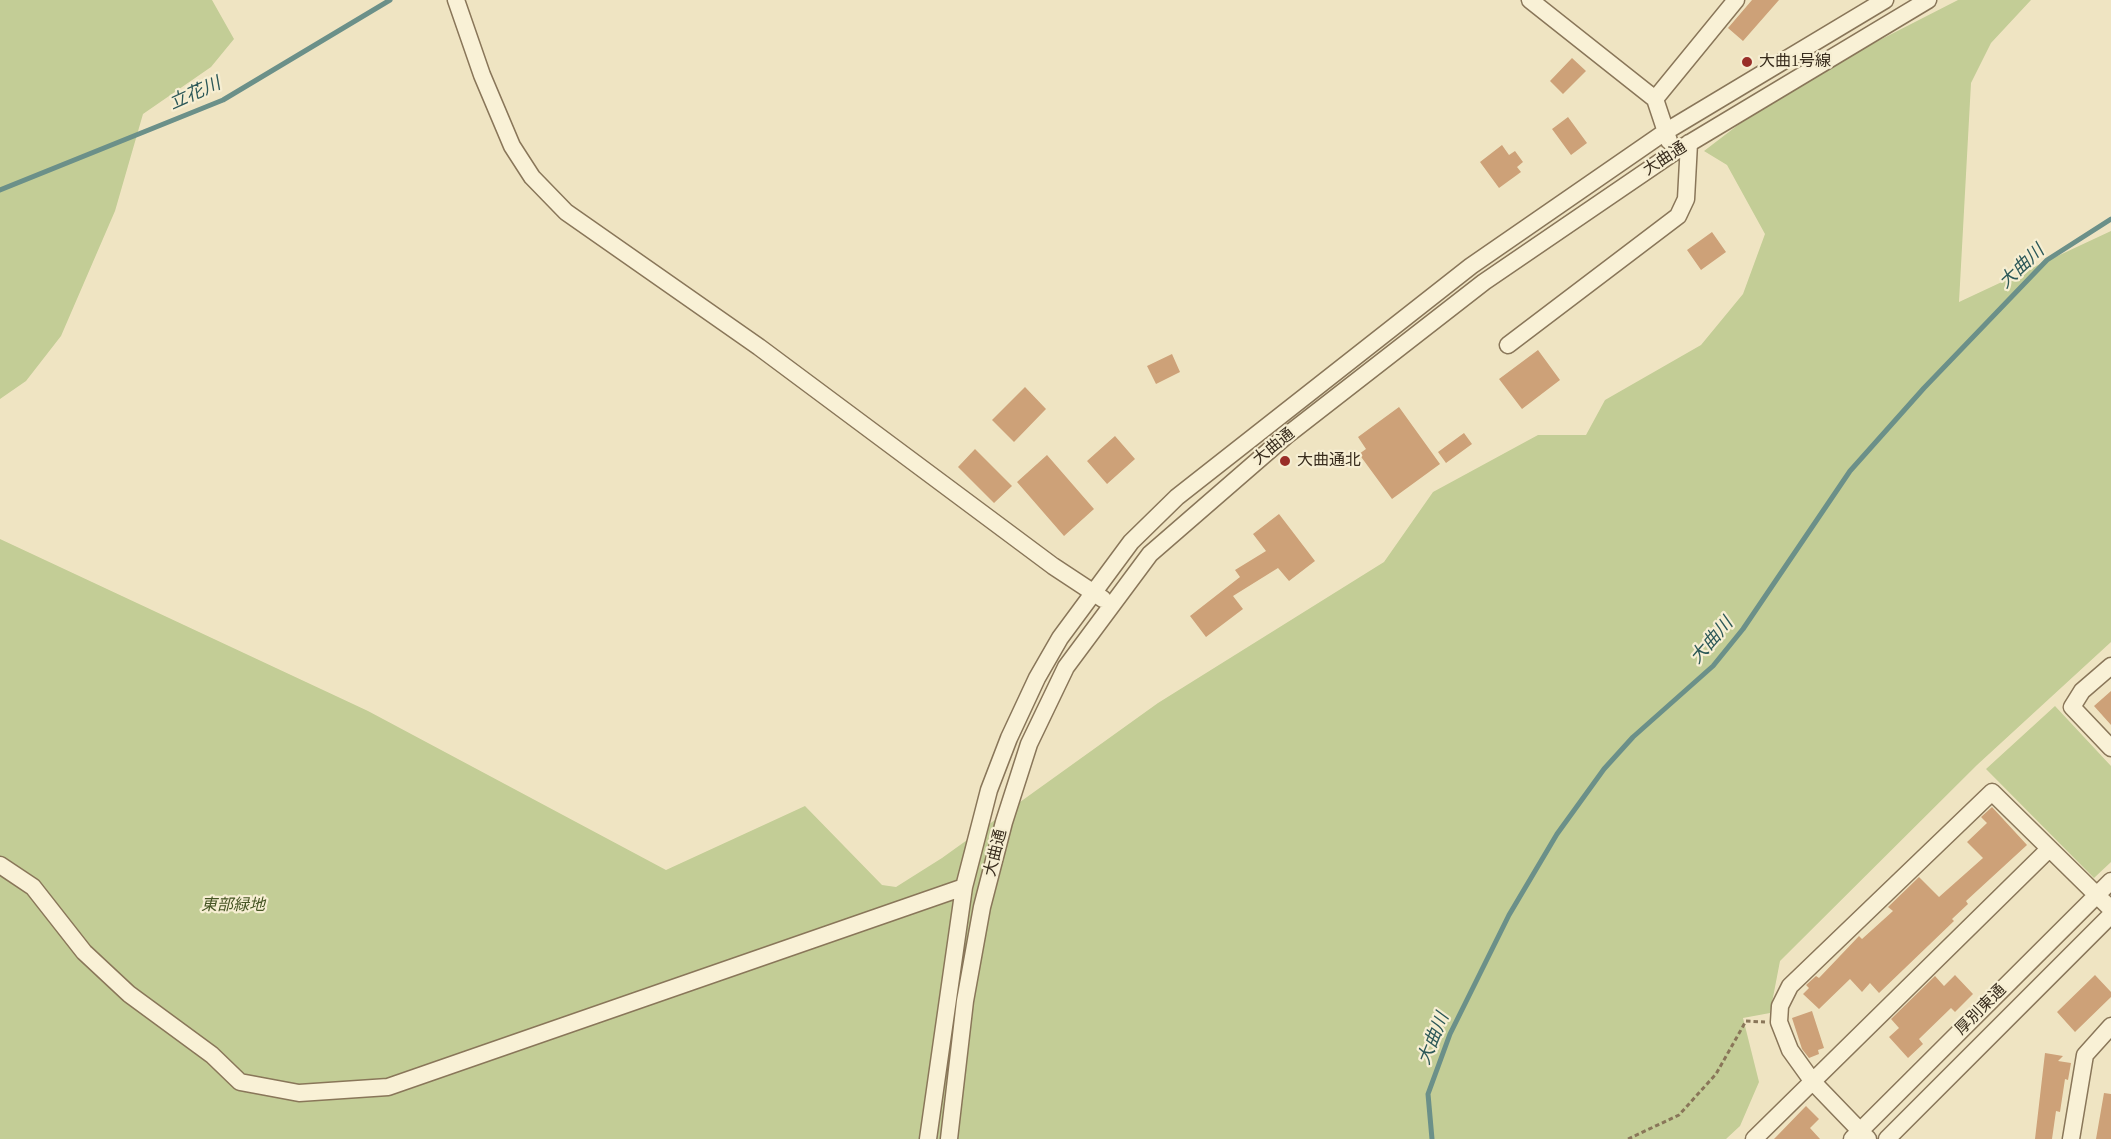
<!DOCTYPE html>
<meta charset="utf-8">
<style>
body{margin:0}
canvas{display:block;background:#efe4c2}
</style>
<canvas width="2111" height="1139"></canvas>
<script>
const g = document.querySelector('canvas').getContext('2d');
g.lineJoin = 'round';
function paint(path, color) {
  g.fillStyle = color;
  g.fill(path, 'evenodd');
}
function shape(rows) {
  const path = new Path2D();
  for (const r of rows) {
    path.moveTo(r[0], r[1]);
    for (let i = 2; i < r.length; i += 2) path.lineTo(r[i], r[i + 1]);
  }
  return path;
}
function stroke(path, color, width, dash) {
  g.strokeStyle = color;
  g.lineWidth = width;
  g.lineCap = dash ? 'butt' : 'round';
  g.setLineDash(dash || []);
  g.stroke(path);
}
function label(font, color, halo, rows, align = 'center') {
  g.font = font + ' "Times New Roman","Noto Sans JP",serif';
  g.lineWidth = 4.5;
  g.setLineDash([]);
  g.textBaseline = 'middle';
  g.strokeStyle = halo;
  g.fillStyle = color;
  for (const [text, x, y, turn = 0] of rows) {
    g.save();
    g.translate(x, y);
    g.rotate((+turn || 0) * Math.PI / 180);
    g.textAlign = isNaN(turn) ? turn : align;
    if (halo) g.strokeText(text, 0, 0);
    g.fillText(text, 0, 0);
    g.restore();
  }
}
paint(shape([
 [0,0,212,0,234,39,211,67,143,114,115,211,61,336,26,381,0,399],
 [1958,0,2031,0,1991,43,1971,83,1959,302,2111,231,2111,642,1977,765,1780,961,1770,1013,1743,1018,1759,1082,1740,1126,1726,1139,0,1139,0,539,368,711,666,870,805,806,882,885,896,887,942,858,1158,703,1384,562,1433,492,1538,435,1586,435,1605,400,1701,345,1743,294,1765,234,1727,165,1704,151,1738,125,1789,92,1868,46],
 [2055,706,2111,766,2111,862,2094,878,1986,769]
]), '#c3cd96');
stroke(shape([
 [0,190,223,100,390,0],
 [1432,1139,1428,1094,1450,1034,1509,915,1557,834,1604,769,1633,737,1713,666,1743,629,1850,471,1924,388,2047,260,2111,219]
]), '#6b9089', 5);
paint(shape([
 [1752,0,1779,0,1743,41,1728,28],
 [1572,58,1586,71,1563,94,1550,81],
 [1568,117,1587,143,1571,155,1552,129],
 [1502,145,1509,155,1515,151,1523,162,1517,167,1521,172,1499,188,1480,162],
 [1712,232,1726,252,1701,270,1687,250],
 [1538,350,1560,380,1522,409,1499,379],
 [1172,354,1180,372,1156,384,1147,366],
 [1025,387,1046,409,1014,442,992,420],
 [1399,407,1440,464,1392,499,1359,454,1366,449,1358,437],
 [1464,433,1472,444,1446,463,1438,452],
 [1115,436,1135,459,1107,484,1087,461],
 [975,449,1012,486,994,503,958,467],
 [1047,455,1094,509,1064,536,1017,482],
 [1279,514,1315,561,1289,581,1278,568,1233,596,1243,609,1206,637,1190,616,1240,577,1235,570,1266,551,1253,534],
 [2111,691,2111,725,2094,706],
 [1992,807,2027,845,1966,901,1968,904,1952,919,1954,921,1879,993,1870,983,1862,992,1850,979,1819,1009,1803,994,1809,988,1806,985,1816,976,1819,978,1859,936,1862,939,1893,911,1888,907,1919,877,1939,897,1983,858,1967,842,1987,823,1981,817],
 [1955,975,1973,994,1955,1012,1951,1008,1919,1039,1923,1044,1908,1058,1889,1037,1899,1028,1891,1019,1935,976,1944,986],
 [2095,975,2111,992,2111,997,2075,1032,2057,1012],
 [1812,1011,1824,1048,1818,1050,1819,1054,1809,1058,1802,1049,1792,1018],
 [2045,1053,2063,1056,2058,1061,2071,1063,2068,1080,2065,1079,2060,1112,2056,1111,2052,1139,2035,1139],
 [2104,1093,2111,1094,2111,1139,2096,1139],
 [1806,1106,1819,1119,1810,1128,1820,1139,1774,1139]
]), '#cda178');
const minor = shape([
 [456,0,482,75,512,146,532,177,566,212,759,347,1053,566,1103,599],
 [1530,0,1655,99,1669,141],
 [1655,99,1736,0],
 [1508,345,1678,216,1686,199,1689,143],
 [2111,666,2082,691,2072,707,2111,748],
 [0,865,33,887,84,952,129,994,212,1055,240,1082,299,1093,388,1087,964,887],
 [928,1139,964,887,989,790,1009,738,1037,678,1060,638,1131,542,1177,497,1471,266,1665,132,1885,0],
 [949,1139,965,1001,982,907,1004,822,1029,744,1066,667,1150,554,1286,436,1484,282,1673,153,1928,0],
 [1754,1139,2048,850],
 [1852,1139,2111,881],
 [1868,1139,1813,1082,1790,1050,1779,1022,1780,1006,1790,986,1992,792,2111,909],
 [1887,1139,2111,915],
 [2071,1139,2085,1055,2111,1026]
]);
stroke(minor, '#897659', 19);
stroke(shape([
 [1628,1139,1679,1115,1716,1074,1746,1021,1765,1022]
]), '#897659', 3, [4.5, 3]);
stroke(minor, '#f9f1d6', 16);
for (const [x, y, r, color] of [
 [1747,62,6,"#992e28"],
 [1285,461,6,"#992e28"]
]) {
  const dot = new Path2D();
  dot.arc(x, y, r, 0, 2 * Math.PI);
  g.fillStyle = color;
  g.fill(dot);
  stroke(dot, '#f6eed2', 2);
}
label('16px', '#382c1d', '#f6eed2', [
 ["大曲1号線",1759,62],
 ["大曲通北",1297,461]
], 'left');
label('16px', '#382c1d', '#f6eed2', [
 ["大曲通",1665,159,-33],
 ["大曲通",1274,447,-39],
 ["大曲通",996,853,-76],
 ["厚別東通",1981,1010,-45]
]);
label('italic 16px', '#465524', '#f6eed2', [
 ["東部緑地",233,906]
]);
label('italic 18px', '#2c5858', '#f6eed2', [
 ["立花川",195,94,-24],
 ["大曲川",2022,267,-43],
 ["大曲川",1712,641,-49],
 ["大曲川",1434,1039,-68]
]);
</script>
